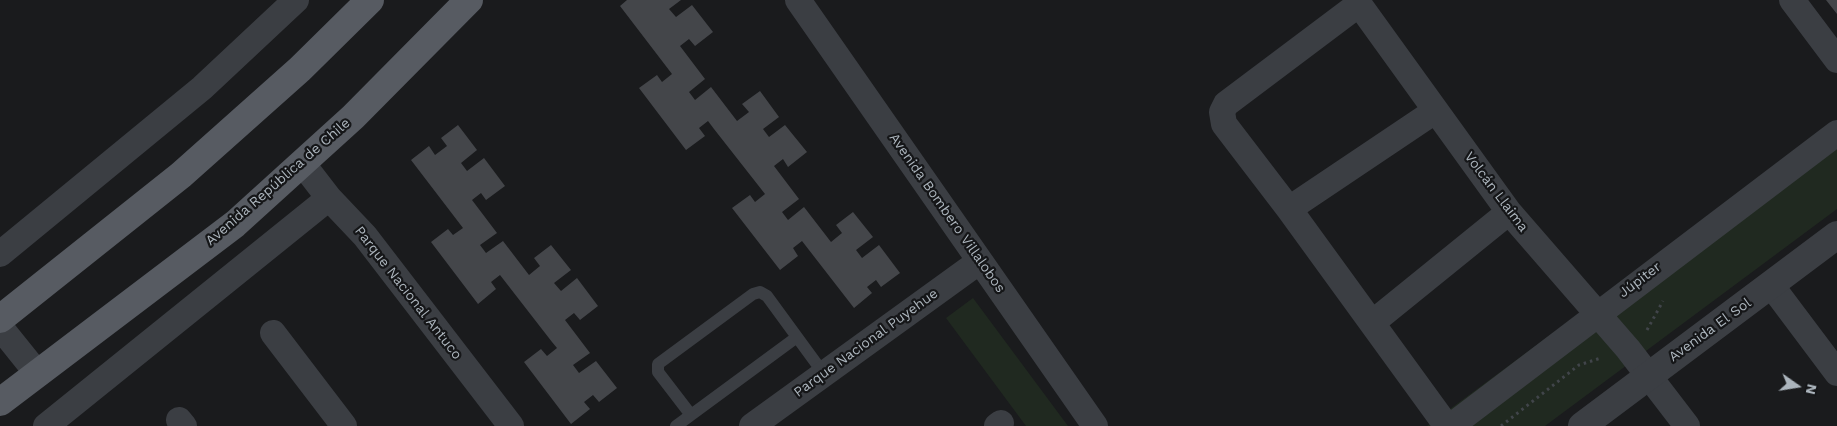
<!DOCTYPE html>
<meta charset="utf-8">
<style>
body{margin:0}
#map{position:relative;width:1837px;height:426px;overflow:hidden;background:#1a1b1d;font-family:"Work Sans",sans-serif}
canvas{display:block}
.north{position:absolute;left:1772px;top:361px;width:50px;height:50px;-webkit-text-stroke:4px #151618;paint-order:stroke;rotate:103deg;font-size:14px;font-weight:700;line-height:20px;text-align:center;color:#acb5bd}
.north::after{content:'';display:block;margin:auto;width:18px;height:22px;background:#acb5bd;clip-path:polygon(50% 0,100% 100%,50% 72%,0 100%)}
</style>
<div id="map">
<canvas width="1837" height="426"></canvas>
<div class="north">N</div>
</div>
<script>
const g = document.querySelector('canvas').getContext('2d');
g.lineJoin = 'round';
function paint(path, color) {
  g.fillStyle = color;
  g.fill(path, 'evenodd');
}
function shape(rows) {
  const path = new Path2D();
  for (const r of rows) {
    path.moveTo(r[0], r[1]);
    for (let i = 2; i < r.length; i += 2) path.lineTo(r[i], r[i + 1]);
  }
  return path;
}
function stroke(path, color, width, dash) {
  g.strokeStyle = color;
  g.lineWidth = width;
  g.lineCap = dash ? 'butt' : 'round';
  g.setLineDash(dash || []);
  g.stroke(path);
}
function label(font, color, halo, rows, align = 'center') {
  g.font = font + ' "Work Sans",sans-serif';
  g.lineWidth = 4.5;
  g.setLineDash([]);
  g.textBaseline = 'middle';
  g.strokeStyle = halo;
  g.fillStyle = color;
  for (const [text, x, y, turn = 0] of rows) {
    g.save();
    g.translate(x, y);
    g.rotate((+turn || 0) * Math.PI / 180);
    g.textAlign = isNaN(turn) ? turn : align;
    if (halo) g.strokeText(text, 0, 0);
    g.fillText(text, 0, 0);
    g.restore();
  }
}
paint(shape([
 [1837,123,1837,209,1545,426,1427,426],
 [973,298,1068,426,1026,426,946,318]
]), '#202920');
paint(shape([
 [627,0,681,0,669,9,676,17,692,5,713,32,695,46,689,39,680,46,705,79,689,92,695,100,711,87,737,121,749,112,742,104,760,91,779,117,763,129,769,137,785,125,807,152,788,167,783,159,774,166,799,199,782,212,788,220,804,207,831,242,842,233,836,225,853,212,873,237,856,250,862,258,879,245,900,273,881,287,876,280,867,287,872,293,854,308,802,241,793,248,798,256,780,270,732,208,750,195,755,202,765,194,714,129,708,121,699,128,705,136,686,150,639,88,657,75,662,82,672,74,620,6],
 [1826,0,1837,0,1837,14],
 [458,125,477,150,461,163,467,171,484,158,505,186,486,200,481,193,472,200,497,233,480,245,486,253,503,241,529,275,540,266,534,258,551,245,571,270,554,283,561,291,577,278,598,306,580,320,574,313,565,320,590,353,573,365,579,373,596,361,617,388,599,402,593,395,584,402,590,409,571,424,524,362,541,349,547,356,557,348,552,342,500,275,491,282,496,289,478,304,431,242,448,229,453,235,463,228,411,160,429,146,435,155,447,146,441,138]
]), '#44464a');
stroke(shape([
 [1647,330,1663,301],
 [1501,426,1579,365,1601,358]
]), '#41454a', 3, [2.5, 4]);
stroke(shape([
 [691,415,797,337],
 [676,426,691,415,658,372,658,364,753,294,760,292,767,296,824,374]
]), '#3b3e43', 12);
stroke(shape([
 [798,0,1095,426],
 [1356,0,1509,212,1628,349,1687,426],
 [1792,0,1837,60],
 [1359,4,1226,104,1222,112,1224,124,1289,209,1443,421,1449,424,1455,423,1837,133],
 [302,163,329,198,365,236,511,426],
 [1289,209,1435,111],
 [0,254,202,88,296,0],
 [1771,285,1837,373],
 [1372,323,1509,212],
 [0,327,37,373],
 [273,333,344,426],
 [179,420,184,426],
 [46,426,329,198],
 [752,426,980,261],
 [997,426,1001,423]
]), '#3b3e43', 26);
stroke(shape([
 [1582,426,1837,235]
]), '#3b3e43', 28);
stroke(shape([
 [0,319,181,175,300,69,370,0],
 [0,402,235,224,353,117,469,0]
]), '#575b62', 28);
label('14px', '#acb5bd', '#151618', [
 ["Avenida República de Chile",278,182,-41],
 ["Volcán Llaima",1496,192,53],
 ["Avenida Bombero Villalobos",947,213,55],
 ["Júpiter",1640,280,-37],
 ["Parque Nacional Antuco",408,293,52],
 ["Avenida El Sol",1710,330,-36],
 ["Parque Nacional Puyehue",866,343,-36]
]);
</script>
